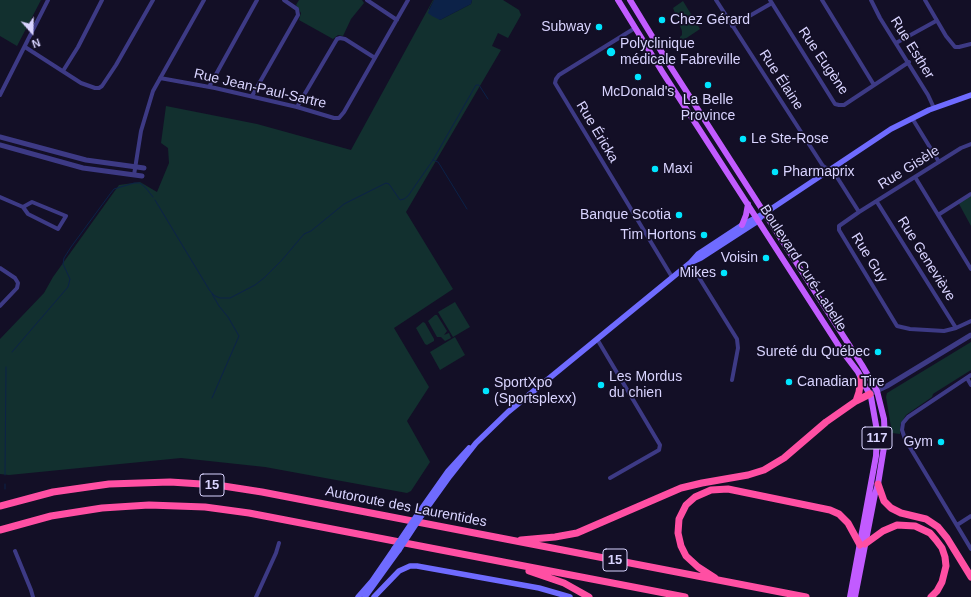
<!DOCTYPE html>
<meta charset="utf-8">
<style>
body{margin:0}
#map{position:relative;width:971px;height:597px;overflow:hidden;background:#130f26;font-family:Arial,sans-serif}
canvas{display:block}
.north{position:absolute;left:12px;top:12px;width:40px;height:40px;-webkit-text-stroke:3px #130f26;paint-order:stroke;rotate:160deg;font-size:11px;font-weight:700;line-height:16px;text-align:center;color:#d9d4ff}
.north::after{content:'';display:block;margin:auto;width:14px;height:18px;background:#d9d4ff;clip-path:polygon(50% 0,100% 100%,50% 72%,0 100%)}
</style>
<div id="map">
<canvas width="971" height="597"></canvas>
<div class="north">N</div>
</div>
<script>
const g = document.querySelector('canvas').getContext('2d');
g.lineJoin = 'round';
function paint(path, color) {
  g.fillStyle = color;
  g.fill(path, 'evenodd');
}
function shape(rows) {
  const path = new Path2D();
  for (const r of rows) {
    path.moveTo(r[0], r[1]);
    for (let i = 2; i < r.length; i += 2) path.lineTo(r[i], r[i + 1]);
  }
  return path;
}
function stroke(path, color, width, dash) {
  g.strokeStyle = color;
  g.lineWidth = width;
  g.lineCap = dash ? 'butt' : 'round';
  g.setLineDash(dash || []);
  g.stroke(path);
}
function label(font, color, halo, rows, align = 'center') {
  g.font = font + ' Arial,sans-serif';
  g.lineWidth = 3.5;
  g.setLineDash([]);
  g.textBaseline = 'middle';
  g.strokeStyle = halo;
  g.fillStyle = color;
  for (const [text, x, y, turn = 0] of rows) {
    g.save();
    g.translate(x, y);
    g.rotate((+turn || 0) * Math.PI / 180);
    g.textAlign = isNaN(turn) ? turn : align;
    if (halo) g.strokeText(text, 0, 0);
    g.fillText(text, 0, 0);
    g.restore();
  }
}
paint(shape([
 [0,0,41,0,17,46,0,36],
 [299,0,362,0,364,3,351,19,343,36,338,35,333,39,299,20,301,13,296,5],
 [433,0,434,0,429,9,440,20,471,4,472,0,503,0,519,10,521,15,508,38,498,33,492,46,501,50,406,212,453,289,394,328,429,387,407,421,430,462,411,491,407,493,265,467,181,458,9,475,0,474,0,339,44,293,53,277,119,185,140,182,157,192,169,163,168,148,161,143,166,106,257,124,351,150],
 [683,1,700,29,682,41,680,40,680,37,682,35,682,31,673,8],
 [971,194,971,226,958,202],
 [455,302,470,327,453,337,438,312],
 [435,315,437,315,447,331,444,335,449,333,451,338,445,341,441,337,437,337,428,321],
 [423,322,425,323,434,339,434,341,427,345,425,344,416,328],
 [455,337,465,355,440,370,430,352],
 [971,342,971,370,936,392,933,394,932,397,906,415,900,425,900,434,892,433,886,397,887,393]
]), '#12302f');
paint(shape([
 [434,0,472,0,471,4,440,20,432,16,428,13,429,10]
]), '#0c2248');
stroke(shape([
 [433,160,438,162,440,165,467,209],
 [155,200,210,291,215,296,220,298,230,298,255,285,264,278,282,260,304,234,311,231,344,204,386,183,389,184,400,200,404,199,408,196,433,160,476,85,479,85,488,99],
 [12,352,68,287,70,279,63,264,64,258,71,247,110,194,114,189,134,183,140,183,145,187,153,197],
 [212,398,239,336,228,317,219,306,212,294],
 [5,475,6,367],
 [5,484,5,489]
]), '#0c2248', 1);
stroke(shape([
 [367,0,397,20],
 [716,0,823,166,835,174,859,212],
 [770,0,835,104,839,105,844,105,909,62],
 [822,0,874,85],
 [871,0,880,18,928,95,934,108],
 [925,0,946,36,955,47,959,47,971,44],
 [732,26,772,3],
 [635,28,559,75,556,79,555,83,672,277],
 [896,43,936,21],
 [25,47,81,83,95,88,99,88,102,86,116,65,153,0],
 [63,71,78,47,102,0],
 [160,78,215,88,297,107,334,118,339,118,344,112,408,0],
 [209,87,257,0],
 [0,95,48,0],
 [252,96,298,15,297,9,284,0],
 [297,107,337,39,340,38,345,39,375,58],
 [912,118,939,162],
 [971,144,961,148,859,212,839,226,839,230,897,326,910,329,944,331,956,328,971,321],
 [134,175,141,131,153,91,204,0],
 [915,177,971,269],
 [0,197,23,207,28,214,58,229,66,216,32,202,23,207],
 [877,202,956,328],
 [938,215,971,194],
 [690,263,737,339,738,348,732,380],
 [0,268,15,278,18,283,17,288,0,306],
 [597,339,660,445,659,450,610,478],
 [971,375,908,417,903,423,902,430,905,439,971,549],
 [967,378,971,385],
 [957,525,971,516],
 [15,551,31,590,33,597],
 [256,597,276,553,279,543]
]), '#3d3a85', 4);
stroke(shape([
 [0,137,86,160,144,168],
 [0,145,83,168,142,176],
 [870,394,887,386,971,335]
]), '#3d3a85', 5);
stroke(shape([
 [692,262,701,258,755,223,765,213,891,129,929,110,971,95],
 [417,515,448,471,469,448],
 [422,515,450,476,476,443,508,412,690,263,698,254,742,225,765,213],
 [358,597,372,581,394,549],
 [365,597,399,550],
 [374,597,399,571,410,566,417,566,539,588,570,597]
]), '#6f6bff', 5.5);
stroke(shape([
 [618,0,663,73,842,351,858,372,871,397,877,431,876,456,850,597],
 [630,0,672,69,862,365,877,391,884,419,885,441,878,484,875,494,855,597],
 [742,225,746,215,748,204]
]), '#c25bff', 6);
stroke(shape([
 [856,401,859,392,861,378],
 [878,484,884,501,891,508,901,513,926,519,938,527,947,538,971,577],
 [0,506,53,492,109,484,170,482,217,485,262,492,806,597],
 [0,530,51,516,102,508,149,505,205,507,249,513,685,597],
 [521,540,555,537,577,533,681,488,702,483,748,475,764,470,784,458,826,422,856,401,870,394],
 [865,544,883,531,897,525,915,526,930,533,936,540,942,548,945,557,946,566,942,582,937,591,931,597],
 [529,571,564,583,589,597],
 [715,578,698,567,686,556,681,546,678,533,679,519,686,505,695,497,711,490,728,489,830,510,839,514,848,523,860,545]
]), '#ff4fa3', 7);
stroke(shape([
 [394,549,417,515],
 [399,550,422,515]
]), '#6f6bff', 5.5);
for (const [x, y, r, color] of [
 [662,20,4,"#00e5ff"],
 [599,27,4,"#00e5ff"],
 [611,52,5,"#00e5ff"],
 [638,77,4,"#00e5ff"],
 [708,85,4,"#00e5ff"],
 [743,139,4,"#00e5ff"],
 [655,169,4,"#00e5ff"],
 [775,172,4,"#00e5ff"],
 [679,215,4,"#00e5ff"],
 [704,235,4,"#00e5ff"],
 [766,258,4,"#00e5ff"],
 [724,273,4,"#00e5ff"],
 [878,352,4,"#00e5ff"],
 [789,382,4,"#00e5ff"],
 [601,385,4,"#00e5ff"],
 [486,391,4,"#00e5ff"],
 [941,442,4,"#00e5ff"]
]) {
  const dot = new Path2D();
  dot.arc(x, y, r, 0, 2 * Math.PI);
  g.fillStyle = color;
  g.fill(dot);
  stroke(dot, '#130f26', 1.5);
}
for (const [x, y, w] of [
 [877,438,30],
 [212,485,24],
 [615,560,24]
]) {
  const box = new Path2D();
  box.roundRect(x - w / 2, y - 11, w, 22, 3);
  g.fillStyle = '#130f26';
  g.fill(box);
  stroke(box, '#d9d4ff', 1);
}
label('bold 13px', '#d9d4ff', null, [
 ["117",877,438],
 ["15",212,485],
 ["15",615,560]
]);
label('14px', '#d9d4ff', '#130f26', [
 ["Chez Gérard",670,20],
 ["Subway",591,27,"right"],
 ["Polyclinique",620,44],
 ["médicale Fabreville",620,60],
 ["McDonald's",638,92,"center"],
 ["La Belle",708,100,"center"],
 ["Province",708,116,"center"],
 ["Le Ste-Rose",751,139],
 ["Maxi",663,169],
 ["Pharmaprix",783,172],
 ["Banque Scotia",671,215,"right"],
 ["Tim Hortons",696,235,"right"],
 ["Voisin",758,258,"right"],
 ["Mikes",716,273,"right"],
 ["Sureté du Québec",870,352,"right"],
 ["Les Mordus",609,377],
 ["du chien",609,393],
 ["Canadian Tire",797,382],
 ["SportXpo",494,383],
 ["(Sportsplexx)",494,399],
 ["Gym",933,442,"right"]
], 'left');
label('14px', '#d9d4ff', '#130f26', [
 ["Rue Esther",912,48,58],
 ["Rue Eugène",823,61,56],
 ["Rue Élaine",781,80,57],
 ["Rue Jean-Paul-Sartre",260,89,13],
 ["Rue Éricka",597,132,59],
 ["Rue Gisèle",909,168,-32],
 ["Rue Guy",869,258,58],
 ["Rue Geneviève",926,259,58],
 ["Boulevard Curé-Labelle",803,268,57],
 ["Autoroute des Laurentides",406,507,11]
]);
</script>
